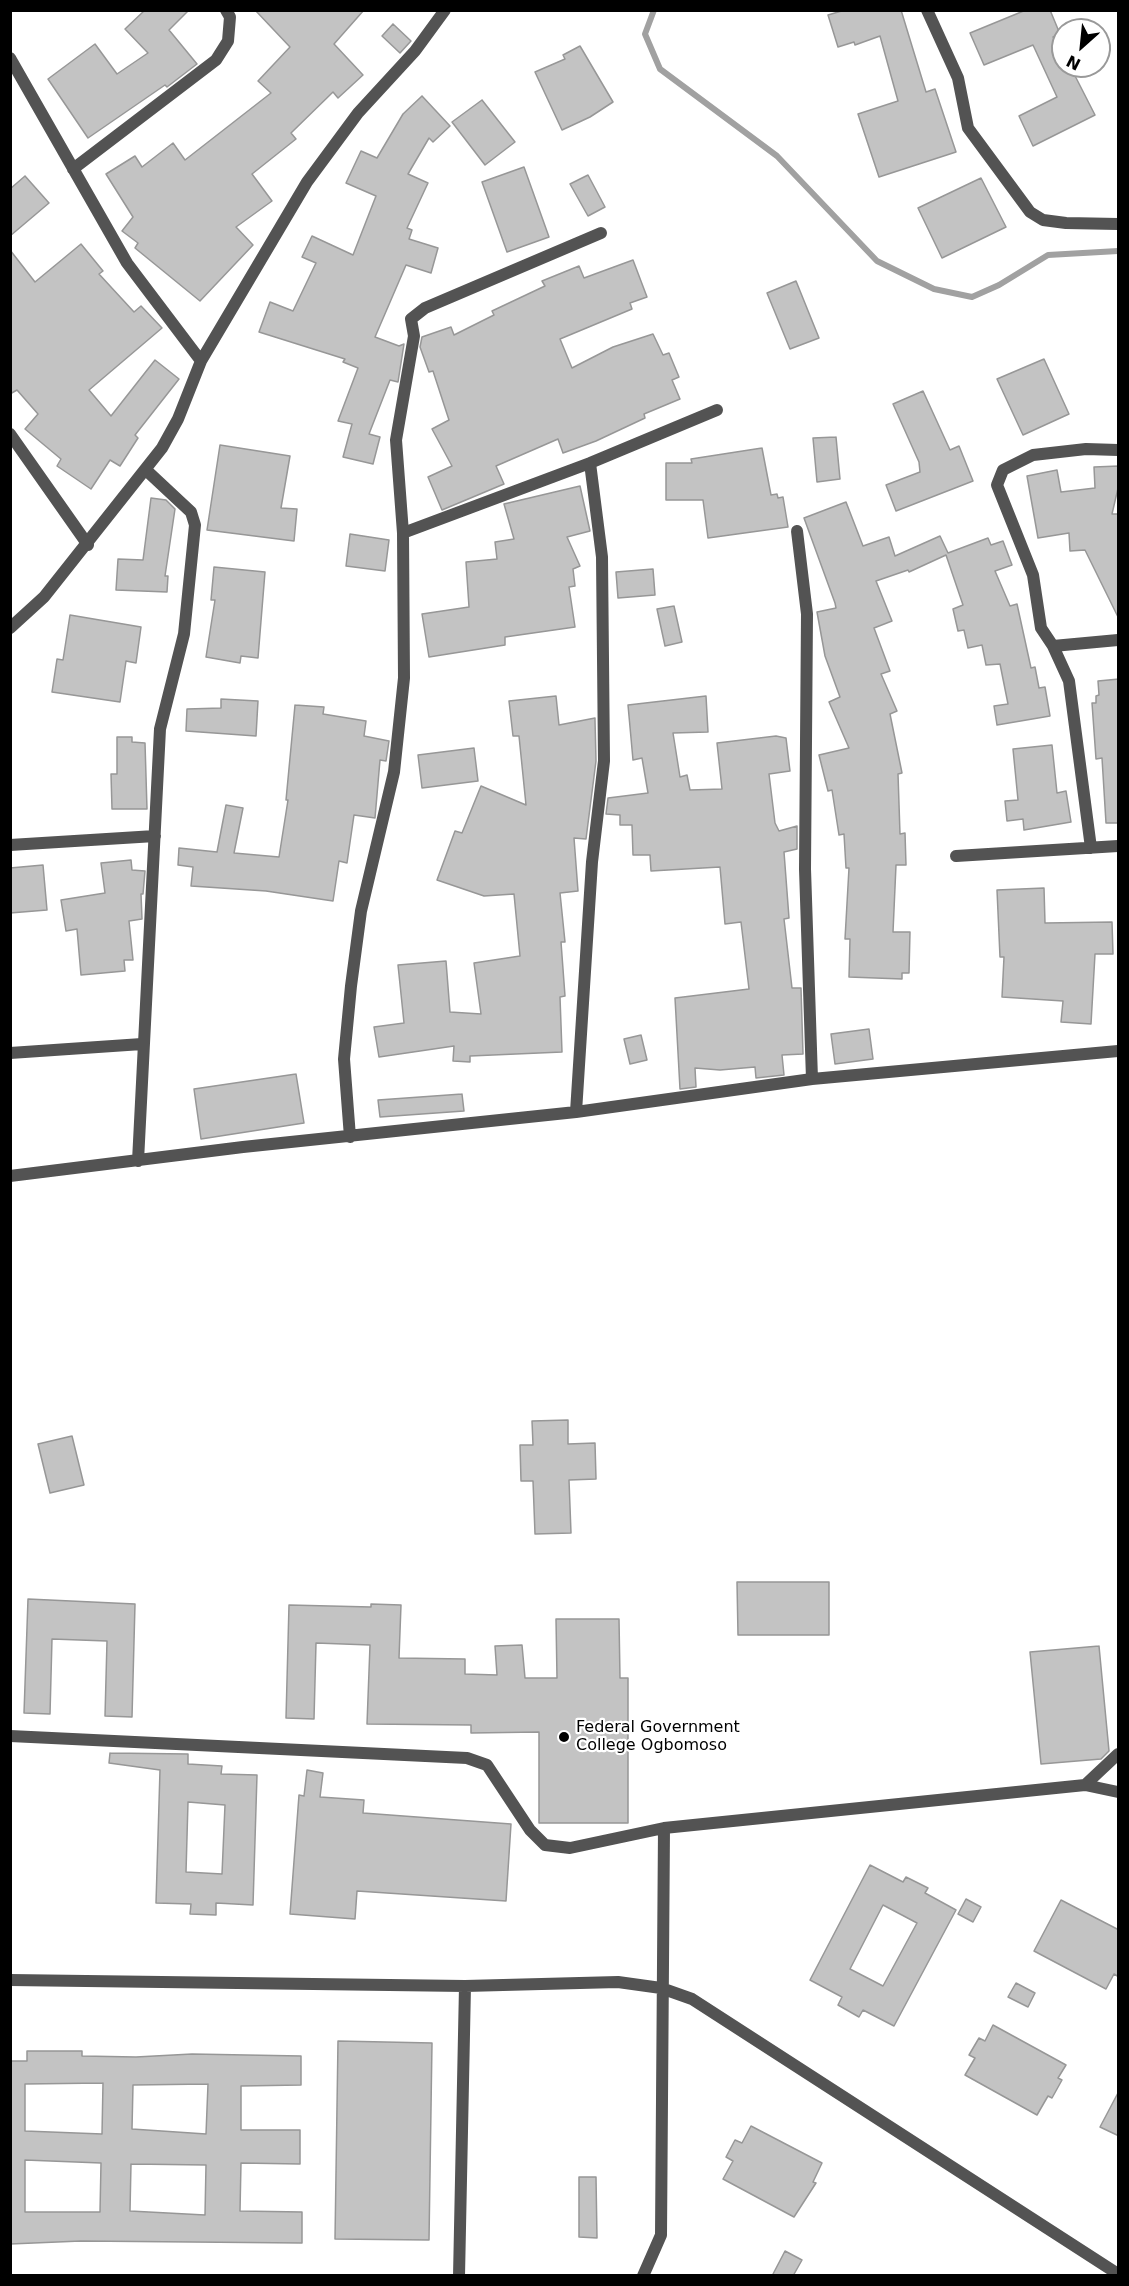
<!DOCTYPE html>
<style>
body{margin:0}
#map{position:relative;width:1129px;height:2286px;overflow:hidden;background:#fff;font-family:"DejaVu Sans",sans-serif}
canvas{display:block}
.frame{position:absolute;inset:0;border:12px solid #000;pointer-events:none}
.north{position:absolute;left:1051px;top:18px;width:60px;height:60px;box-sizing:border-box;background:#fff;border:2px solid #999;border-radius:50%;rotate:207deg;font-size:16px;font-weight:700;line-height:24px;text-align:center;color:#000}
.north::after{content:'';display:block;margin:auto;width:21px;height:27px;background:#000;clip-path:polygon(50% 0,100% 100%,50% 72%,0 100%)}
</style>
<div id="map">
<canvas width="1129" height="2286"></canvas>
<div class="frame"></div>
<div class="north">N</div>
</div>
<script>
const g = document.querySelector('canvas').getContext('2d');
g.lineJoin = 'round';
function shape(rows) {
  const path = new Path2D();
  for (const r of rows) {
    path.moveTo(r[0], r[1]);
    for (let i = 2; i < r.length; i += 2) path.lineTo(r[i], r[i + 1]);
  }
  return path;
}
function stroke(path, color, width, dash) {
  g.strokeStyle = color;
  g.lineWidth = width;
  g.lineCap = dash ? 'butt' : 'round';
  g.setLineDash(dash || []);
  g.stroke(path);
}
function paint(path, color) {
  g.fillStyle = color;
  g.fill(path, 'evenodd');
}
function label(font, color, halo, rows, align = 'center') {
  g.font = font + ' "DejaVu Sans",sans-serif';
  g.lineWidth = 4.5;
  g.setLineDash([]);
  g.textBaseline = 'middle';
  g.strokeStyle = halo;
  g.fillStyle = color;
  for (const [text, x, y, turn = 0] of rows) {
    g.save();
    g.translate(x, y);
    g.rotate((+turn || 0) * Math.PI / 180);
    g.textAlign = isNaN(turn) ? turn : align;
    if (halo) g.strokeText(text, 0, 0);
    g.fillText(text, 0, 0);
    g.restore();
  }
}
stroke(shape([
 [654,10,645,34,660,69,777,156,877,261,934,289,972,297,999,285,1048,255,1118,251]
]), '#a1a1a1', 6);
const building = shape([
 [145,10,189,10,169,30,197,64,167,87,165,85,88,138,48,79,95,44,117,74,148,53,125,29,145,10],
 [255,10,364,10,334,44,363,75,338,98,333,92,291,133,296,139,252,174,272,201,236,227,253,245,200,301,135,248,138,243,122,231,133,217,106,174,135,156,142,167,173,143,185,160,271,93,258,81,290,47,255,10],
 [845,10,901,10,926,92,935,89,956,152,879,177,858,114,898,101,880,36,855,45,854,42,838,47,828,15,845,10],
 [1026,10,1050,10,1060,34,1053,37,1063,58,1063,66,1070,66,1095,115,1033,146,1019,116,1057,97,1033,45,984,65,970,33,1026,10],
 [393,24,411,41,400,53,382,36,393,24],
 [580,46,613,102,590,117,562,130,535,72,565,59,563,55,580,46],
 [422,96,450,126,433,142,429,138,408,174,428,183,407,228,412,230,409,239,438,248,431,273,406,265,375,337,399,346,404,344,398,382,390,380,369,434,380,437,373,464,343,457,352,424,338,421,358,368,343,362,345,359,259,332,270,302,293,311,316,263,302,257,312,236,353,255,376,196,346,183,361,151,377,158,403,114,422,96],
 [482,100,515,142,485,165,452,122,482,100],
 [524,167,549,237,507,252,482,182,524,167],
 [588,175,605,207,588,216,570,184,588,175],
 [25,176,49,203,10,236,10,189,25,176],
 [981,178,1006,227,942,258,918,208,981,178],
 [81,244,103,271,99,274,134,312,141,306,162,328,89,390,111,416,155,360,179,379,135,435,138,438,120,466,110,460,91,489,57,466,61,459,25,429,38,414,17,390,10,394,10,250,35,282,81,244],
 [633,260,647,297,630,303,632,309,560,339,572,368,613,347,653,334,663,355,669,353,679,377,672,380,680,399,644,414,645,418,596,441,563,453,558,439,496,466,504,484,442,510,428,477,452,466,432,429,449,420,433,371,429,372,420,347,422,337,451,327,454,335,494,315,492,311,545,286,542,281,579,266,584,278,633,260],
 [796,281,819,338,790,349,767,293,796,281],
 [1044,359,1069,414,1023,435,997,379,1044,359],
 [923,391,950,450,959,446,973,481,896,511,886,485,920,472,919,462,893,404,923,391],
 [836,437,840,479,817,482,813,438,836,437],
 [220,445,290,456,281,508,297,509,294,541,207,530,220,445],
 [762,448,771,495,777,494,778,498,783,497,788,527,708,538,703,500,666,500,666,463,692,463,691,459,762,448],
 [1119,466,1119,484,1112,514,1119,514,1119,619,1085,550,1070,551,1069,533,1038,538,1027,476,1057,470,1061,492,1095,488,1094,467,1119,466],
 [580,486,590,531,567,537,580,566,573,569,575,586,569,587,575,627,505,637,505,645,429,657,422,614,469,607,466,562,497,559,495,542,514,539,504,504,580,486],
 [151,498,166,500,175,509,165,576,168,576,167,592,116,590,118,559,143,560,151,498],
 [846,502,863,546,889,537,895,556,940,536,948,553,988,538,991,545,1003,541,1012,565,995,571,1010,606,1017,604,1031,668,1035,667,1039,688,1045,687,1050,716,997,725,994,706,1008,704,1000,664,986,665,982,645,968,648,964,630,958,631,953,609,963,605,946,555,909,572,908,570,876,581,892,621,874,628,890,671,881,674,897,711,890,714,902,773,898,774,900,834,905,833,906,865,896,865,893,932,910,932,909,973,902,973,902,979,849,977,850,939,845,939,849,868,846,868,844,834,839,835,832,790,828,791,819,755,849,748,829,702,840,697,825,656,817,612,836,608,835,603,804,518,846,502],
 [350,534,389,540,385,571,346,566,350,534],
 [214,567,265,572,258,658,241,656,240,663,206,657,215,600,211,600,214,567],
 [653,569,655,595,618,598,616,572,653,569],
 [674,606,682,642,665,646,657,609,674,606],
 [70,615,141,627,136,663,126,661,120,702,52,692,57,659,63,660,70,615],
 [1119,679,1119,823,1106,823,1102,758,1096,759,1092,703,1096,703,1096,696,1099,695,1098,681,1119,679],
 [556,696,559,725,595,718,595,720,596,761,586,839,574,838,578,891,560,893,565,942,561,942,565,996,560,997,562,1052,470,1056,470,1062,453,1061,454,1046,379,1057,374,1027,404,1023,398,965,446,961,450,1012,481,1014,474,963,520,956,514,894,484,896,437,880,455,831,462,833,481,786,526,805,519,736,513,736,509,701,556,696],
 [706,696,708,732,673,733,680,777,687,775,690,790,722,789,717,743,776,736,786,738,790,771,769,774,775,823,779,831,797,826,797,849,784,852,789,918,784,919,792,988,801,988,803,1054,782,1055,784,1075,756,1078,755,1067,720,1070,695,1068,696,1087,680,1089,675,998,749,989,741,922,725,924,720,867,651,871,650,855,633,855,632,825,620,825,620,815,606,814,608,798,648,793,642,758,633,760,628,705,706,696],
 [221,699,258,701,256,736,186,731,187,709,221,708,221,699],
 [295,705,324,707,323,714,366,721,364,736,389,741,386,761,380,760,375,818,354,815,347,863,339,861,333,901,266,891,191,886,193,867,178,865,179,848,217,852,226,805,243,808,234,853,279,857,288,800,286,800,295,705],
 [117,737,132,737,132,742,145,743,147,809,112,809,111,774,117,774,117,737],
 [1052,745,1057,793,1066,791,1071,822,1024,830,1023,819,1007,821,1005,801,1018,800,1013,749,1052,745],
 [474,748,478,781,422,788,418,755,474,748],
 [131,860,132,870,145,871,143,894,141,894,142,919,129,921,133,960,124,960,125,971,81,975,77,929,66,931,61,900,105,893,101,863,131,860],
 [43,865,47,910,10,913,10,868,43,865],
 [1044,888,1045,923,1112,922,1113,954,1095,954,1091,1024,1061,1022,1063,1001,1002,997,1004,957,1000,957,997,890,1044,888],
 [869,1029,873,1059,835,1064,831,1034,869,1029],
 [641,1035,647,1060,630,1064,624,1039,641,1035],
 [296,1074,304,1123,201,1139,194,1089,296,1074],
 [462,1094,464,1111,380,1117,378,1100,462,1094],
 [568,1420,568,1444,595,1443,596,1479,569,1480,571,1533,535,1534,533,1481,521,1481,520,1445,533,1445,532,1421,568,1420],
 [72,1436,84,1485,50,1493,38,1444,72,1436],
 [737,1582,829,1582,829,1635,738,1635,737,1582],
 [28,1599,135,1604,132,1717,105,1716,107,1641,52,1639,50,1714,24,1713,28,1599],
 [371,1604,401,1605,399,1658,465,1659,465,1674,497,1675,495,1646,522,1645,525,1678,557,1678,556,1619,619,1619,620,1678,628,1678,628,1823,539,1823,539,1732,471,1733,471,1725,367,1724,370,1645,316,1643,314,1719,286,1718,289,1605,371,1607,371,1604],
 [1099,1646,1109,1751,1101,1759,1041,1764,1030,1652,1099,1646],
 [110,1753,188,1754,188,1764,222,1766,221,1774,257,1775,253,1905,216,1903,216,1915,190,1914,191,1904,156,1903,160,1770,109,1763,110,1753],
 [188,1802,225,1805,222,1874,186,1872,188,1802],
 [307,1770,323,1773,320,1797,364,1800,363,1813,511,1824,506,1901,357,1891,355,1919,290,1914,299,1795,304,1796,307,1770],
 [870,1865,903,1882,906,1877,928,1888,925,1893,956,1910,894,2026,863,2010,859,2017,838,2005,842,1997,810,1980,870,1865],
 [883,1905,917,1923,883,1986,850,1969,883,1905],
 [966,1899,981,1907,973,1922,958,1914,966,1899],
 [1061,1900,1119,1930,1119,1977,1114,1974,1106,1989,1034,1951,1061,1900],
 [1016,1983,1035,1993,1028,2007,1008,1997,1016,1983],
 [993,2025,1066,2065,1058,2078,1062,2080,1052,2098,1048,2096,1037,2115,965,2075,975,2058,969,2055,979,2038,985,2041,993,2025],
 [338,2041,432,2043,429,2240,335,2239,338,2041],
 [27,2051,82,2051,82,2056,136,2057,192,2054,301,2056,301,2085,241,2086,241,2130,300,2130,300,2164,241,2163,240,2211,302,2212,302,2243,81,2241,10,2244,10,2061,27,2061,27,2051],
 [103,2083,102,2134,25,2131,25,2084,103,2083],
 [208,2084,206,2134,132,2129,133,2085,208,2084],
 [25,2160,101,2163,100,2212,25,2212,25,2160],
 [131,2164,206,2165,205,2215,130,2211,131,2164],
 [1119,2091,1119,2136,1100,2127,1119,2091],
 [751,2126,822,2163,813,2182,816,2183,794,2217,723,2179,733,2161,726,2157,735,2140,742,2143,751,2126],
 [579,2177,596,2177,597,2238,579,2237,579,2177],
 [785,2251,802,2260,793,2276,772,2276,785,2251]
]);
paint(building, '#c3c3c3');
stroke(building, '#979797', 1.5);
stroke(shape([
 [927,10,958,78,968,128,1030,212,1043,220,1066,223,1118,224],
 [10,58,127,263,201,361],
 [73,169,216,60,228,41,230,17,226,10],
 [10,434,88,545],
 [797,531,807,614,805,869,812,1079],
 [403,533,590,463,717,410],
 [10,628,44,597,162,448,178,419,201,361,307,182,358,113,415,51,445,10],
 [1053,646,1118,640],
 [10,845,155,836],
 [1091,848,1069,681,1053,646,1041,628,1033,575,997,485,1003,470,1033,455,1086,449,1118,450],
 [956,856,1118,846],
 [10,1053,142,1044],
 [576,1112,592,862,604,761,602,557,590,463],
 [350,1137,344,1059,351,986,361,911,394,772,404,678,403,533,396,440,414,336,411,319,425,308,601,233],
 [138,1161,160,729,184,634,195,525,191,512,146,470],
 [10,1176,243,1147,576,1112,812,1079,1118,1051],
 [10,1736,467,1758,487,1765,530,1830,545,1845,570,1848,664,1828,1085,1785,1118,1754],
 [1085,1785,1118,1792],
 [10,1980,465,1986,618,1982,661,1988,692,1999,1118,2274],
 [459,2276,465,1986],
 [643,2276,661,2235,664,1828]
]), '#535353', 12);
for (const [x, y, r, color] of [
 [564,1737,6,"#000"]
]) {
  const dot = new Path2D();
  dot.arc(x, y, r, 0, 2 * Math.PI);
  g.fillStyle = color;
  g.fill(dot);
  stroke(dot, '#fff', 2);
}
label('16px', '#000', '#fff', [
 ["Federal Government",576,1728],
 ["College Ogbomoso",576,1746]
], 'left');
</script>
